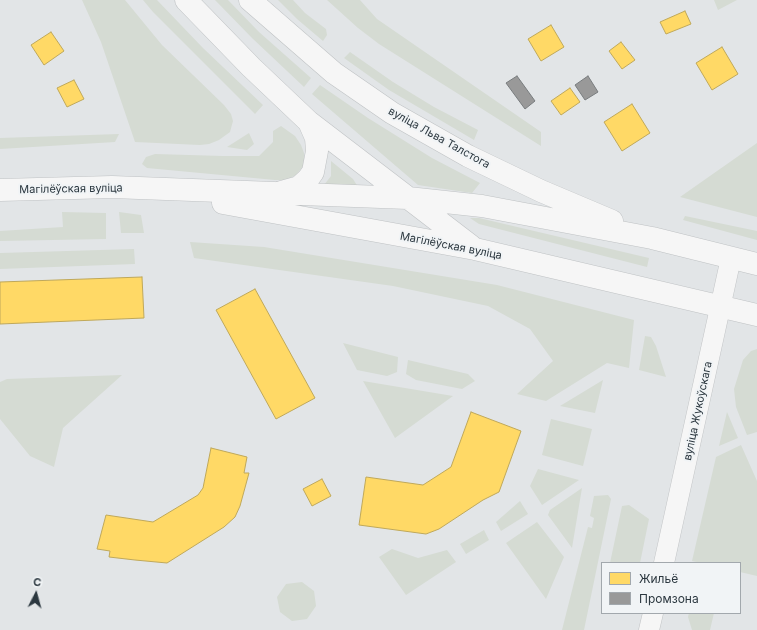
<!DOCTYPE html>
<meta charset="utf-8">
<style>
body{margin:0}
#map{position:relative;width:757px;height:630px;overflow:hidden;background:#e2e5e7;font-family:Inter,sans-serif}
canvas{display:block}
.legend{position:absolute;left:601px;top:562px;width:140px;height:52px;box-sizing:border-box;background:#f1f4f6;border:1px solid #a2a8ad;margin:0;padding:5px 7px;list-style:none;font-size:12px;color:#2b373f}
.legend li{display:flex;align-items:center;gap:8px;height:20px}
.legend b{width:20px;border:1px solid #a2a8ad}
.north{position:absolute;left:16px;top:574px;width:40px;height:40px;-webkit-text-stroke:3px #f1f4f6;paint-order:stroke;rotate:6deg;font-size:11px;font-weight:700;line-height:16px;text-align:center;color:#2b373f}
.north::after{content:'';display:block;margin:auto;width:14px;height:18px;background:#2b373f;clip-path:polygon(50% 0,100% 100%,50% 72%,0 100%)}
</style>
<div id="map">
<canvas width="757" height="630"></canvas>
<ul class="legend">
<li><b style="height:11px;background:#ffd966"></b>Жильё</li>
<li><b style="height:11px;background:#999"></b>Промзона</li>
</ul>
<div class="north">С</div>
</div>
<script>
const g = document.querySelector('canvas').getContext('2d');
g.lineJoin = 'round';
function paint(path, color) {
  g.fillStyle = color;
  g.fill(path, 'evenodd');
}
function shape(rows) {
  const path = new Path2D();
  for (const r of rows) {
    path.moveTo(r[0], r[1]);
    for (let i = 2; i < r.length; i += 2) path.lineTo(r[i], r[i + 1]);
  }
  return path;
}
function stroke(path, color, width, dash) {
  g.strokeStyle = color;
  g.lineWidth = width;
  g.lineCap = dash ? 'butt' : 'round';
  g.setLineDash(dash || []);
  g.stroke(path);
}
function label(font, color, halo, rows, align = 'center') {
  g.font = font + ' Inter,sans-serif';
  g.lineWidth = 4;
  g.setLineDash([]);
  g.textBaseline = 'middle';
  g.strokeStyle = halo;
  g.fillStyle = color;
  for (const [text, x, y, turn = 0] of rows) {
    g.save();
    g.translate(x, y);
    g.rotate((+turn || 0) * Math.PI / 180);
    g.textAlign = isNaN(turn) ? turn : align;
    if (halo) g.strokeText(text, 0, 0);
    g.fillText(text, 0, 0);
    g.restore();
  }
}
paint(shape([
 [82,0,125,0,162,45,224,105,231,114,233,121,230,132,219,140,209,144,200,145,135,142,101,42],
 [143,0,157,0,203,48,263,105,255,114,153,12],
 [215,0,228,0,259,32,311,78,304,87,252,38],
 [278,0,293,0,305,13,326,29,327,35,323,41,297,19],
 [327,0,360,0,377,19,541,132,541,146,379,44,358,28],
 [714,0,737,0,718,10],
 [350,52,393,82,434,107,478,130,474,140,389,90,344,58],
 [320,85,368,118,432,158,480,183,472,193,418,185,312,94],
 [281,126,295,136,301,145,304,153,304,165,296,175,286,180,275,180,147,168,142,164,146,157,155,154,223,156,259,156,273,142,273,131],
 [249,133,254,144,247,150,227,147],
 [119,134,115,142,0,149,0,138],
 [757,143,757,217,680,197],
 [331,161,353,179,358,187,324,185,331,176],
 [62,212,106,213,106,239,0,241,0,231,63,227],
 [119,212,141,215,144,233,121,233],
 [685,216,757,231,757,240,683,220],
 [470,218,479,218,649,258,647,267,479,224],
 [190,242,264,247,497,285,634,320,629,368,607,363,546,401,517,394,553,361,530,329,488,306,393,286,194,258],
 [134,249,135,264,0,269,0,253],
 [645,336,651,337,656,346,666,377,639,370],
 [343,343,398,357,397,372,387,376,357,370],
 [757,349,757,432,747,435,736,407,734,389,743,360,751,351],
 [408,360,468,374,475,381,462,389,416,380,406,374],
 [122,375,63,428,54,467,30,456,0,419,0,382,7,379],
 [603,380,595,413,560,406],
 [363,381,453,396,395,438],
 [727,412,738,438,719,446],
 [551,419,592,429,583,466,542,455],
 [741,445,757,481,757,576,740,572,740,563,701,563,692,561,716,457],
 [538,469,579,480,542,505,530,486],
 [582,488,572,548,548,515,550,510],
 [608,495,611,499,584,630,562,630,588,527,592,528,594,518,590,516,594,496],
 [520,501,528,514,501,531,496,522],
 [629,505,649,519,640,563,610,563,622,506],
 [537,522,564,557,546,599,506,543],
 [484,530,489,540,466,554,460,544],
 [392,549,418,558,447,550,456,562,406,595,379,557],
 [302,582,314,591,316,606,307,619,292,621,280,612,277,597,286,584],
 [689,613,714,613,710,630,692,630,688,617]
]), '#d5dbd3');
const homes = shape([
 [685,11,691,24,666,34,660,22,685,11],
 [551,25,564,47,541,61,528,39,551,25],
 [51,32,64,51,44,65,31,45,51,32],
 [621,42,635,60,622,69,609,51,621,42],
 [722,47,738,74,712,90,696,63,722,47],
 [74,80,84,99,67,107,57,88,74,80],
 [570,88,580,102,561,115,551,101,570,88],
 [632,104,650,133,622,151,604,122,632,104],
 [142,277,144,318,0,324,0,282,142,277],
 [255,289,315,398,276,419,216,310,255,289],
 [471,412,521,431,499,492,483,500,439,529,426,534,359,525,366,477,423,485,451,467,471,412],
 [211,448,247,457,244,473,249,473,240,506,235,517,224,527,167,563,135,560,109,557,110,551,97,549,106,515,153,522,198,495,203,488,211,448],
 [322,479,331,496,312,506,303,489,322,479]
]);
paint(homes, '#ffd966');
stroke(homes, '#bfa85a', 1);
const industry = shape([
 [517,76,535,101,525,109,506,83,517,76],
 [588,76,598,92,585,100,575,85,588,76]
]);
paint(industry, '#999');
stroke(industry, '#787c7e', 1);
const secondary = shape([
 [664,563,731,258],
 [649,630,653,613]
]);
const primary = shape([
 [186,0,251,67,309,122,471,246],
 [250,0,334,73,392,113,468,156,541,191,612,221],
 [0,190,112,187,408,198,482,206,652,238,757,264],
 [281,192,299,187,308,179,313,172,317,151,316,138,309,122],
 [223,203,475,249,757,315]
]);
stroke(secondary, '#c1c3c5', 21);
stroke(primary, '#bfc2c4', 23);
stroke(secondary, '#f6f6f6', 20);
stroke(primary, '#f6f6f6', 22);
label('11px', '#2b373f', '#f1f4f6', [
 ["вуліца Льва Талстога",439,138,29],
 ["Магілёўская вуліца",71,189,-1],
 ["Магілёўская вуліца",451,246,11],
 ["вуліца Жукоўскага",698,411,-78]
]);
</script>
